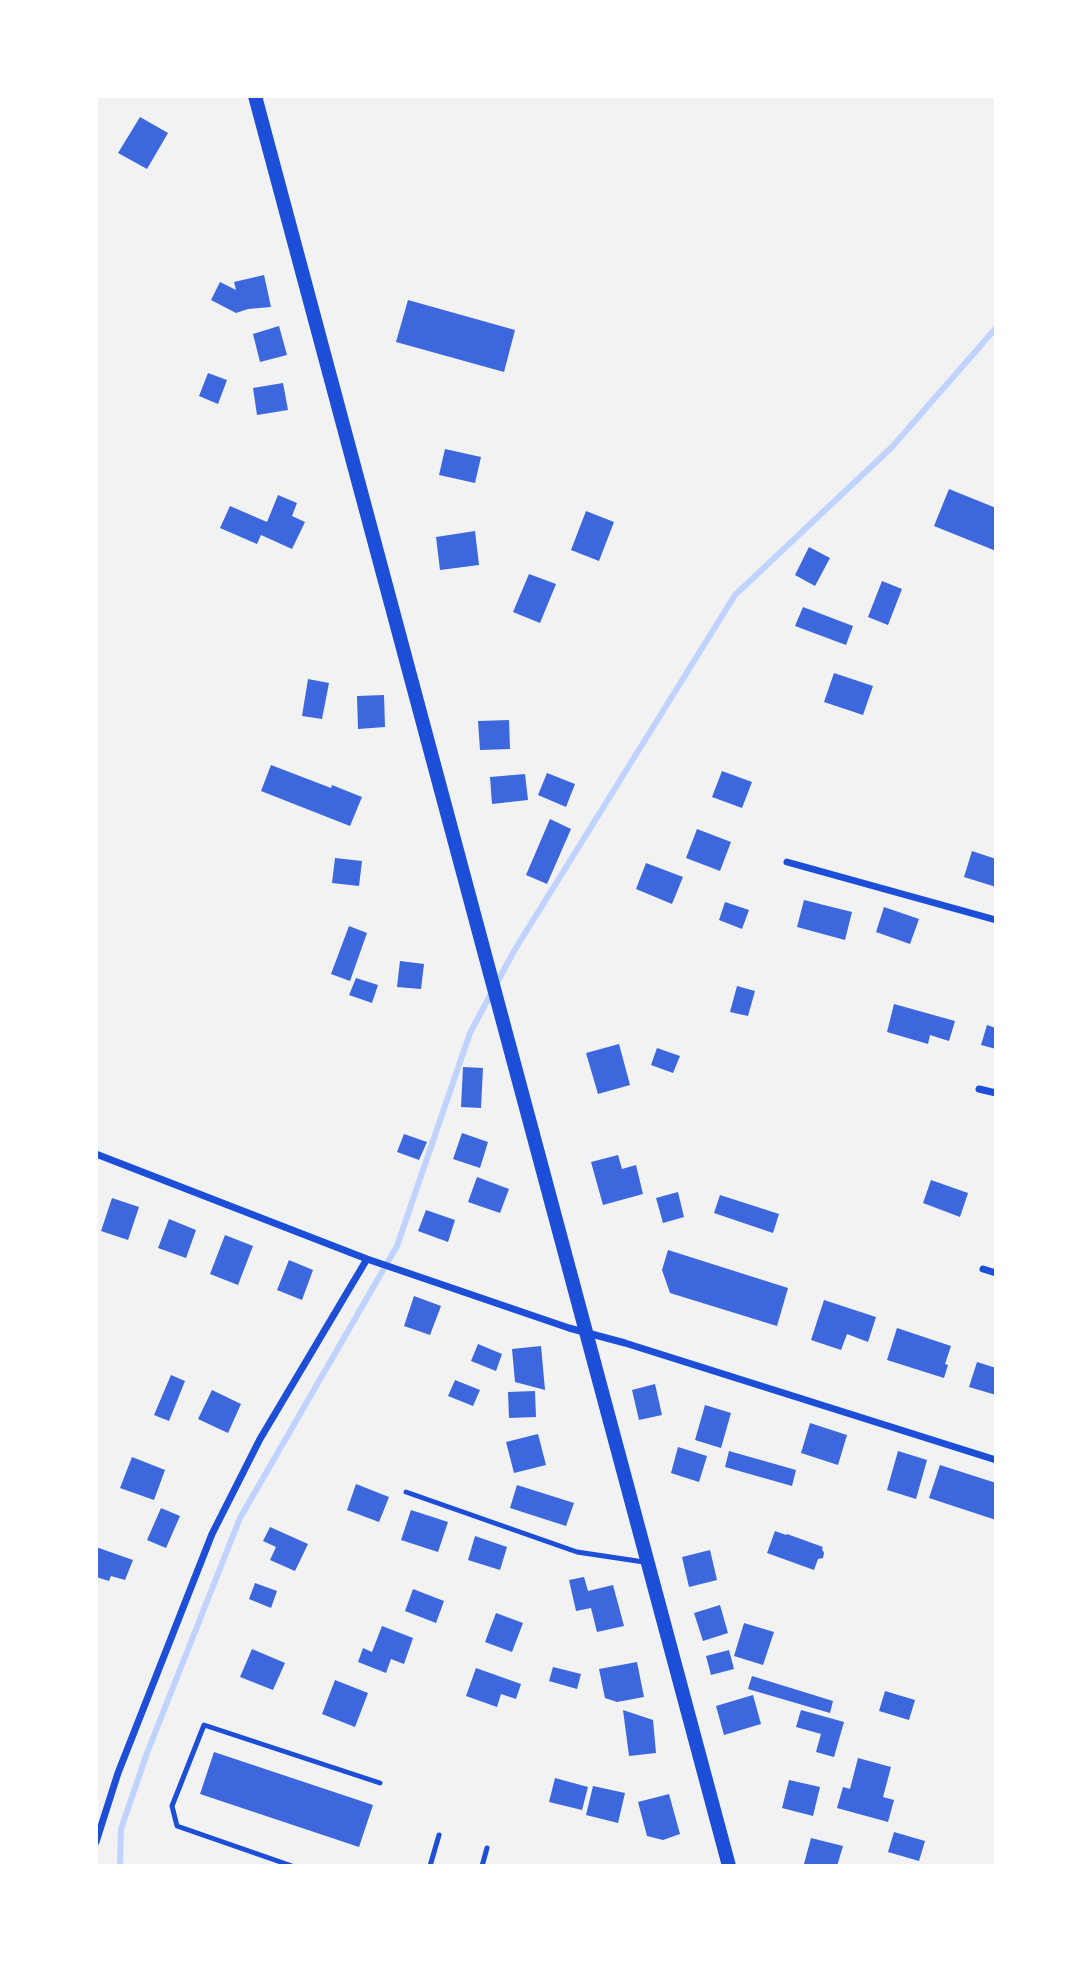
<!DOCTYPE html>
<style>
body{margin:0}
#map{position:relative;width:1092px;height:1962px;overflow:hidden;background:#f2f2f2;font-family:"Noto Serif",serif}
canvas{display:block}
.frame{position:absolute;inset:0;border:98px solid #fff;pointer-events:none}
</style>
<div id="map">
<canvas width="1092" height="1962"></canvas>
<div class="frame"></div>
</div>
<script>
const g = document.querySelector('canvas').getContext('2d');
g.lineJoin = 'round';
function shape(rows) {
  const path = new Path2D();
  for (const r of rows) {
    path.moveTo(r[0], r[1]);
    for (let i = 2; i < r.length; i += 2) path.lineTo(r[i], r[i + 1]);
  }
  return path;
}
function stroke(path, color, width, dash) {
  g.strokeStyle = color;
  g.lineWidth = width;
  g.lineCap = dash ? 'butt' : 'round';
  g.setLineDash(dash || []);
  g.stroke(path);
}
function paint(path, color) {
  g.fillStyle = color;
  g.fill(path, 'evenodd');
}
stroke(shape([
 [120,1866,121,1829,147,1753,240,1518,397,1246,470,1033,514,951,735,595,892,447,996,328]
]), '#bfd3fe', 6);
paint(shape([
 [140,117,168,133,147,169,118,153],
 [264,275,271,307,248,309,236,313,211,300,220,282,236,290,234,282],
 [408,300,515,330,504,372,396,342],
 [279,326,287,355,260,362,253,334],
 [208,373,227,380,218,404,199,396],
 [283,383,288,410,257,415,253,388],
 [445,449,481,457,475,483,439,475],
 [949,489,996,508,996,551,934,526],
 [278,495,297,503,292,516,305,522,292,549,261,535,257,544,220,528,230,506,267,522],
 [586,511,614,522,599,561,571,550],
 [475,531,479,565,440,570,436,537],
 [809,547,830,558,815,586,795,575],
 [529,574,556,584,540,623,513,612],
 [882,581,902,589,888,625,868,617],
 [803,607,853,626,846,645,795,626],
 [834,673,873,686,863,715,824,702],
 [308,679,329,683,322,719,302,716],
 [384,695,385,727,358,729,357,696],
 [509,720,510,749,480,750,478,721],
 [271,765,331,788,332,785,362,797,350,826,261,791],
 [722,771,752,782,742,808,712,797],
 [547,773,575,784,566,807,538,795],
 [525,774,528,800,492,804,490,777],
 [550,819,571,829,547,884,526,875],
 [697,829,731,842,720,871,686,858],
 [972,851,996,859,996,887,964,877],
 [335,858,362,861,359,886,332,883],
 [646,863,683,877,672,904,636,889],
 [804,900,852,912,845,940,797,927],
 [725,902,749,910,742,929,719,920],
 [884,907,919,919,910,944,876,932],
 [349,926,367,933,350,981,331,974],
 [400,961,424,964,421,989,397,987],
 [356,978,378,985,372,1003,349,995],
 [737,986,755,991,748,1016,730,1012],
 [894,1004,955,1021,949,1041,930,1035,928,1044,887,1032],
 [987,1025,996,1028,996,1049,981,1045],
 [619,1044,630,1085,598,1094,586,1053],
 [657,1048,680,1056,673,1073,651,1065],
 [463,1067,483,1068,481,1108,461,1107],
 [462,1133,488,1142,480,1168,453,1159],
 [404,1134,427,1142,419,1160,397,1152],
 [618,1155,622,1169,636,1165,643,1194,603,1205,591,1162],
 [477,1177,509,1189,500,1213,468,1202],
 [931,1180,968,1193,960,1217,923,1203],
 [678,1192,684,1217,663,1223,656,1198],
 [720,1195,779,1214,773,1233,714,1213],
 [112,1198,139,1207,128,1240,101,1231],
 [426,1210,455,1220,448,1242,418,1231],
 [169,1219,196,1230,186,1258,158,1248],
 [225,1235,253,1246,238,1285,210,1274],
 [668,1250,788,1288,777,1326,670,1293,662,1270],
 [289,1260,313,1270,302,1300,277,1290],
 [414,1296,441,1306,430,1335,404,1326],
 [824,1300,876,1317,868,1342,847,1334,841,1350,811,1340],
 [897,1328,951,1346,945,1364,948,1365,944,1378,887,1360],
 [478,1344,502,1354,496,1371,471,1361],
 [541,1346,545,1390,515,1382,512,1349],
 [977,1362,996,1368,996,1395,969,1387],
 [171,1375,185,1381,169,1421,154,1415],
 [455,1380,480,1390,473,1406,448,1396],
 [655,1384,662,1415,639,1420,632,1390],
 [212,1390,241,1404,228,1433,198,1419],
 [535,1391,536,1417,509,1418,508,1392],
 [705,1405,731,1413,721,1448,695,1440],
 [810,1423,847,1435,838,1465,801,1453],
 [538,1434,546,1465,514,1473,506,1442],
 [678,1447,707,1456,699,1482,671,1473],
 [729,1451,796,1470,792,1486,725,1467],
 [898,1451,927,1460,916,1499,887,1490],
 [132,1457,165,1470,154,1500,120,1488],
 [940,1465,996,1483,996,1520,929,1498],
 [356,1484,389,1497,379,1522,347,1510],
 [517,1485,574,1503,566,1526,510,1508],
 [161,1508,180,1516,166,1548,147,1540],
 [411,1510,448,1522,438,1552,401,1540],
 [270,1527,308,1544,295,1571,270,1560,276,1547,263,1541],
 [775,1531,786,1535,787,1534,823,1547,822,1549,824,1553,823,1558,818,1559,814,1570,767,1553],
 [475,1536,507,1547,500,1570,468,1560],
 [96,1547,133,1560,125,1580,111,1576,109,1581,96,1577],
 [710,1550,717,1580,689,1587,682,1557],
 [584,1577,588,1591,613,1585,624,1626,597,1632,591,1608,576,1611,569,1580],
 [255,1583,277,1591,271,1608,249,1599],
 [413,1589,444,1601,436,1623,405,1611],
 [720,1605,728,1633,703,1641,694,1613],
 [496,1613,523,1623,512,1652,485,1642],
 [744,1623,774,1632,763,1665,734,1656],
 [382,1626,413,1638,404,1664,391,1659,386,1673,358,1662,363,1648,372,1652],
 [252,1649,285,1663,273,1690,240,1677],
 [729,1650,734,1669,711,1675,706,1656],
 [637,1662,644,1697,617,1702,605,1698,599,1669],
 [553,1667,581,1674,577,1689,549,1681],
 [476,1668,521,1684,516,1699,501,1694,497,1707,466,1696],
 [752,1676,833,1701,830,1713,748,1689],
 [335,1680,368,1693,355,1727,322,1714],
 [885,1691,915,1700,909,1720,879,1711],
 [753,1695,761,1724,724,1735,716,1706],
 [623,1710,653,1720,656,1753,629,1756],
 [801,1710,844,1722,834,1757,816,1752,821,1734,796,1727],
 [214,1752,373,1805,359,1847,200,1794],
 [858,1758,891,1767,883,1797,894,1800,888,1822,837,1808,843,1787,850,1789],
 [555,1778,588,1787,582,1810,549,1802],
 [789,1780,820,1787,813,1816,782,1808],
 [593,1786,625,1793,618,1823,586,1815],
 [669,1794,680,1834,663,1840,647,1836,638,1802],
 [894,1832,925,1841,919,1861,888,1852],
 [811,1838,843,1846,837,1866,804,1864]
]), '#3d67dc');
stroke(shape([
 [406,1492,577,1552,644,1562],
 [292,1866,177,1826,172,1806,204,1725,380,1783],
 [430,1866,439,1835],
 [482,1866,487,1848]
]), '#1d4ed8', 5);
stroke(shape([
 [787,862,996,920],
 [979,1089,996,1093],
 [96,1154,367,1259,569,1328,625,1343,996,1460],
 [983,1269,996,1273],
 [96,1842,118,1773,212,1534,260,1439,367,1259]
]), '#1d4ed8', 7);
stroke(shape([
 [255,96,729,1866]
]), '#1d4ed8', 14);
</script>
